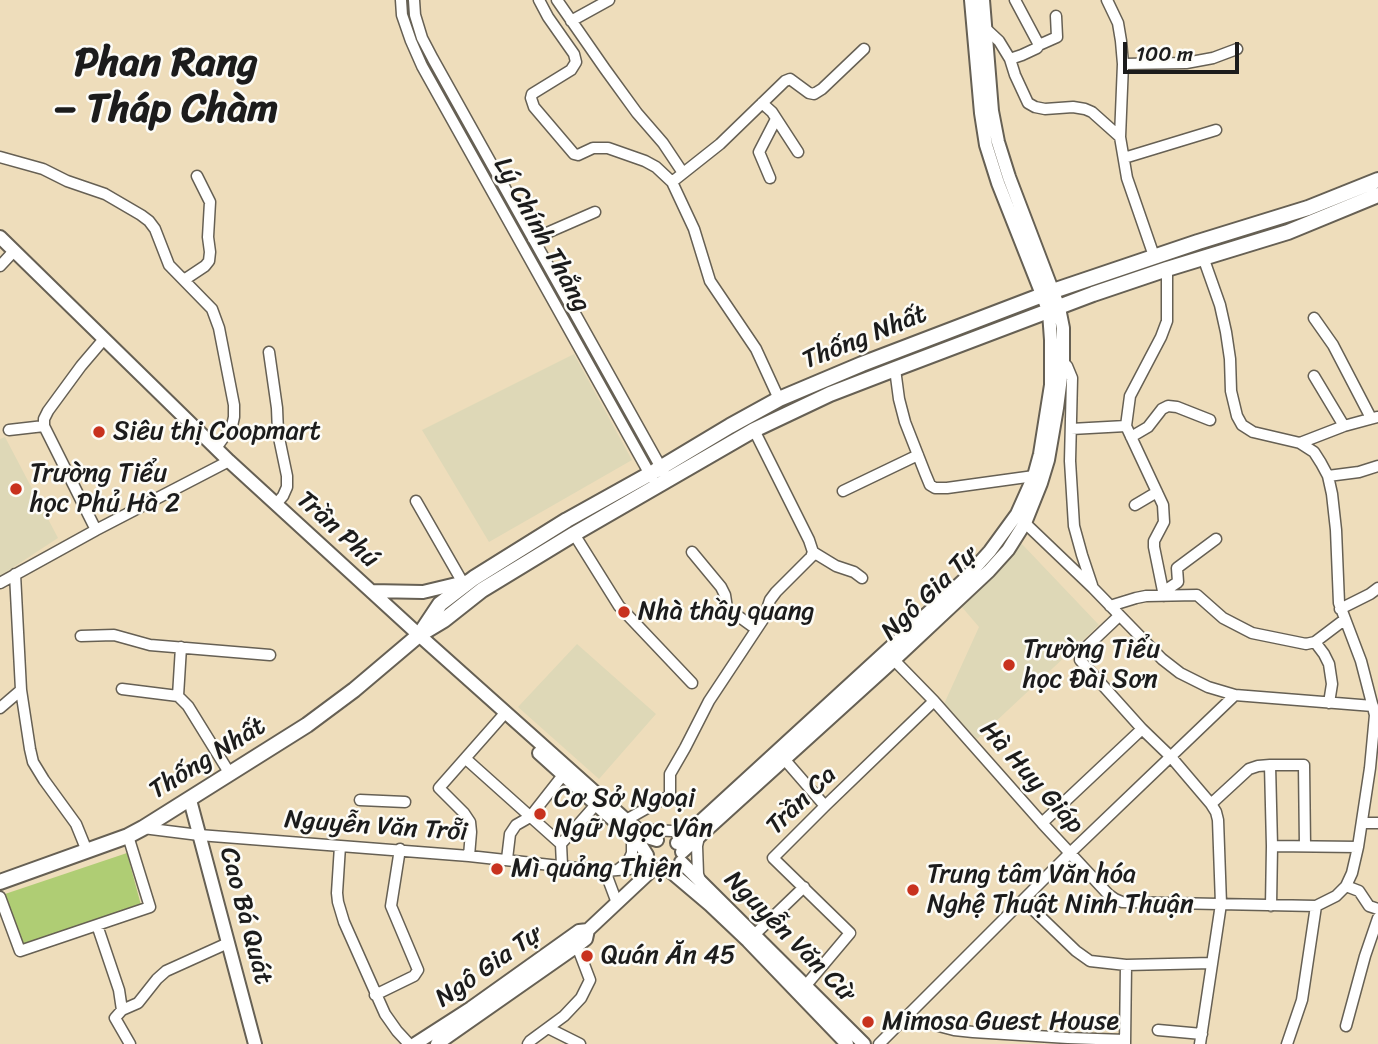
<!DOCTYPE html>
<meta charset="utf-8">
<style>
body{margin:0}
#map{position:relative;width:1378px;height:1044px;overflow:hidden;background:#edb;font-family:Sriracha,sans-serif}
canvas{display:block}
.scale{position:absolute;left:1123px;top:42px;width:116px;height:32px;box-sizing:border-box;border:4px solid #1c1c1c;border-top:0;padding-left:9px;font-size:21px;line-height:24px;white-space:nowrap;color:#1c1c1c;-webkit-text-stroke:5px #fdfcf7;paint-order:stroke}
</style>
<div id="map">
<canvas width="1378" height="1044"></canvas>
<div class="scale">100 m</div>
</div>
<script>
const g = document.querySelector('canvas').getContext('2d');
g.lineJoin = 'round';
function paint(path, color) {
  g.fillStyle = color;
  g.fill(path, 'evenodd');
}
function shape(rows) {
  const path = new Path2D();
  for (const r of rows) {
    path.moveTo(r[0], r[1]);
    for (let i = 2; i < r.length; i += 2) path.lineTo(r[i], r[i + 1]);
  }
  return path;
}
function stroke(path, color, width, dash) {
  g.strokeStyle = color;
  g.lineWidth = width;
  g.lineCap = dash ? 'butt' : 'round';
  g.setLineDash(dash || []);
  g.stroke(path);
}
function label(font, color, halo, rows, align = 'center') {
  g.font = font + ' Sriracha,sans-serif';
  g.lineWidth = 5;
  g.setLineDash([]);
  g.textBaseline = 'middle';
  g.strokeStyle = halo;
  g.fillStyle = color;
  for (const [text, x, y, turn = 0] of rows) {
    g.save();
    g.translate(x, y);
    g.rotate((+turn || 0) * Math.PI / 180);
    g.textAlign = isNaN(turn) ? turn : align;
    if (halo) g.strokeText(text, 0, 0);
    g.fillText(text, 0, 0);
    g.restore();
  }
}
paint(shape([
 [574,354,632,460,489,542,422,430],
 [5,437,58,538,0,576,0,439],
 [1021,543,1099,625,977,739,944,704,979,627,961,606,996,574],
 [577,644,656,714,599,779,518,707]
]), '#ded8b7');
paint(shape([
 [127,853,141,905,20,947,2,895]
]), '#afcd74');
const minor = shape([
 [401,0,402,15,411,41,422,66,652,478],
 [414,0,415,15,422,38,433,59,664,473],
 [539,0,548,17,574,54,576,62,571,70,532,94,531,98,534,107,574,154,578,155,593,148,608,148,645,161,656,167,672,182,694,229,710,281,756,349,779,399],
 [557,0,605,69,637,113,663,143,683,173],
 [1015,0,1039,45],
 [1107,0,1118,23,1121,41,1123,64,1120,137,1127,178,1154,256],
 [571,21,609,0],
 [985,28,999,41,1010,59,1015,75,1028,103,1035,107,1045,109,1073,107,1085,109,1092,112,1120,137],
 [1010,59,1022,55,1037,48,1039,45,1057,37,1056,16],
 [1123,64,1186,63,1213,58,1237,49],
 [762,103,772,112,798,152],
 [0,157,43,169,67,181,105,194,141,215,149,221,155,229,169,265,212,309,219,328,234,405,234,417,232,426,216,448],
 [1124,158,1216,130],
 [770,178,759,152,776,119],
 [672,182,720,144,785,81,790,79,809,93,814,94,822,89,864,49],
 [533,239,595,212],
 [0,266,14,251],
 [184,280,205,266,209,261,210,252,208,237,210,202,197,176],
 [1314,318,1333,345,1371,418],
 [269,352,277,408,278,433,287,476,287,487,283,496,276,504],
 [1063,362,1067,366,1072,378,1070,461,1074,526,1082,555,1092,585],
 [895,369,899,399,905,422,925,473,930,485,935,488,947,488,1034,476],
 [1314,376,1344,426],
 [1071,429,1126,426],
 [9,430,44,426],
 [1131,437,1148,427,1162,409,1168,406,1177,407,1210,420],
 [1300,443,1344,426,1377,417],
 [1328,476,1359,472,1378,466],
 [843,491,918,455],
 [416,501,463,583],
 [1135,505,1157,492],
 [1025,523,1093,588,1162,659,1180,673,1208,687,1235,695,1373,706],
 [96,530,44,426,44,419,48,411,81,366,104,339],
 [574,534,619,606,692,683],
 [692,552,721,587,725,595,727,608,756,629],
 [813,552,836,566,854,572,862,578],
 [15,574,21,690,30,749,33,762,44,780,76,824,87,851],
 [0,583,96,530,229,461],
 [1163,592,1178,582,1177,568,1216,539],
 [1164,596,1154,547,1154,541,1164,522,1163,505,1126,426,1130,396,1161,337,1167,321,1167,269],
 [1110,606,1136,598,1146,596,1197,595,1223,618,1252,633,1306,644,1315,642,1344,620],
 [1340,609,1370,594,1378,588],
 [1119,616,1081,652,1080,660,1142,729,1171,757,1211,804,1216,812,1218,820,1221,904,1200,1044],
 [81,636,114,635,150,645,270,655],
 [1315,642,1324,654,1329,664,1332,684,1329,703],
 [894,660,934,701,1042,823,1108,894,1115,899,1122,902,1316,906,1336,896,1346,886,1352,873,1358,847,1370,768,1375,715,1361,661,1339,603,1336,530,1332,494,1328,476,1321,463,1314,452,1300,443,1253,432,1242,425,1237,416,1231,391,1230,359,1226,332,1220,305,1203,257],
 [122,689,178,696],
 [178,696,188,706,230,774],
 [178,696,181,647],
 [0,708,21,690],
 [466,759,561,844,562,865],
 [785,760,825,806],
 [1270,765,1272,846,1271,906],
 [360,800,405,802],
 [1211,804,1249,769,1258,766,1270,765,1304,765,1305,846],
 [626,820,670,795,670,774,685,748,709,701,764,618,770,600,776,592,811,557,813,552,809,540,754,430],
 [1042,823,1142,729],
 [1362,823,1378,823],
 [143,828,199,835,469,856,605,871,630,869,648,860],
 [637,829,689,832],
 [699,837,697,846,698,874,700,880],
 [561,844,599,801],
 [340,846,337,893,338,902,344,922,385,1014,397,1031,409,1044],
 [1272,846,1358,847],
 [469,856,471,832,470,822,464,813,439,788,506,712],
 [507,859,510,834,516,825,530,817,563,775],
 [619,869,628,862,632,853,632,837],
 [605,871,617,903],
 [1346,886,1359,891,1369,906,1378,909],
 [0,897,20,951,150,907,128,836],
 [1023,900,1076,951,1090,961,1126,965,1212,963],
 [97,925,119,990,122,1010],
 [751,938,804,887],
 [802,990,850,933,773,858,825,806,934,701],
 [375,995,414,976,418,970,391,906,400,849],
 [904,1017,954,1030,973,1032,1068,1038,1125,1040],
 [1346,1026,1365,956,1378,918],
 [548,1028,580,1044],
 [1158,1030,1202,1034],
 [130,1044,115,1018,122,1010,138,1003,157,979,166,971,228,943],
 [528,1044,530,1041,564,1016,581,998,590,980,577,946],
 [879,1044,1070,853,1235,695],
 [1125,1044,1126,965],
 [1287,1044,1302,1000,1316,906]
]);
const tertiary = shape([
 [190,800,255,1044]
]);
const secondary = shape([
 [0,237,229,461,419,635,626,820,647,837,657,840],
 [371,591,423,592,469,581],
 [539,753,640,844,647,855],
 [677,843,964,580,990,551,1017,514,1034,476,1040,454,1051,385,1051,340,1049,312,998,183,986,145,981,113,971,0],
 [682,852,894,660,989,571,1008,550,1025,523,1041,483,1048,460,1057,408,1063,362,1063,328,1059,308,1009,177,998,142,992,111,983,0],
 [681,862,864,1044],
 [671,872,710,905,748,941,847,1044],
 [415,1044,471,1008,579,931,588,930],
 [437,1044,577,946,586,939,588,930,653,869]
]);
const primary = shape([
 [422,631,440,604,474,578,567,520,655,471,730,426,779,399,862,364,1053,291,1198,242,1308,208,1378,180],
 [0,882,128,836,143,828,307,725,354,690,419,635,444,620,482,590,574,534,754,430,830,394,895,369,1093,294,1167,269,1288,232,1378,195]
]);
stroke(minor, '#666054', 13);
stroke(tertiary, '#666054', 16);
stroke(secondary, '#666054', 16);
stroke(primary, '#666054', 18);
stroke(minor, '#fff', 10);
stroke(tertiary, '#fff', 12);
stroke(secondary, '#fff', 12);
stroke(primary, '#fff', 14);
for (const [x, y, r, color] of [
 [99,432,7,"#c8321e"],
 [16,489,7,"#c8321e"],
 [624,612,7,"#c8321e"],
 [1009,665,7,"#c8321e"],
 [540,814,7,"#c8321e"],
 [497,869,7,"#c8321e"],
 [913,890,7,"#c8321e"],
 [587,956,7,"#c8321e"],
 [868,1022,7,"#c8321e"]
]) {
  const dot = new Path2D();
  dot.arc(x, y, r, 0, 2 * Math.PI);
  g.fillStyle = color;
  g.fill(dot);
  stroke(dot, '#fdfcf7', 2.5);
}
label('26px', '#1c1c1c', '#fdfcf7', [
 ["Lý Chính Thắng",541,235,61],
 ["Thống Nhất",865,338,-22],
 ["Trần Phú",337,530,42],
 ["Ngô Gia Tự",930,594,-44],
 ["Thống Nhất",208,759,-32],
 ["Hà Huy Giáp",1031,778,48],
 ["Trần Ca",802,801,-44],
 ["Nguyễn Văn Trỗi",376,827,4],
 ["Cao Bá Quát",245,916,75],
 ["Nguyễn Văn Cừ",789,937,45],
 ["Ngô Gia Tự",489,967,-35]
]);
label('26px', '#1c1c1c', '#fdfcf7', [
 ["Siêu thị Coopmart",113,432],
 ["Trường Tiểu",30,474],
 ["học Phủ Hà 2",30,504],
 ["Nhà thầy quang",638,612],
 ["Trường Tiểu",1023,650],
 ["học Đài Sơn",1023,680],
 ["Cơ Sở Ngoại",554,799],
 ["Ngữ Ngọc Vân",554,829],
 ["Mì quảng Thiện",511,869],
 ["Trung tâm Văn hóa",927,875],
 ["Nghệ Thuật Ninh Thuận",927,905],
 ["Quán Ăn 45",601,956],
 ["Mimosa Guest House",882,1022]
], 'left');
label('bold 40px', '#1c1c1c', '#fdfcf7', [
 ["Phan Rang",166,65],
 ["– Tháp Chàm",166,111]
]);
</script>
